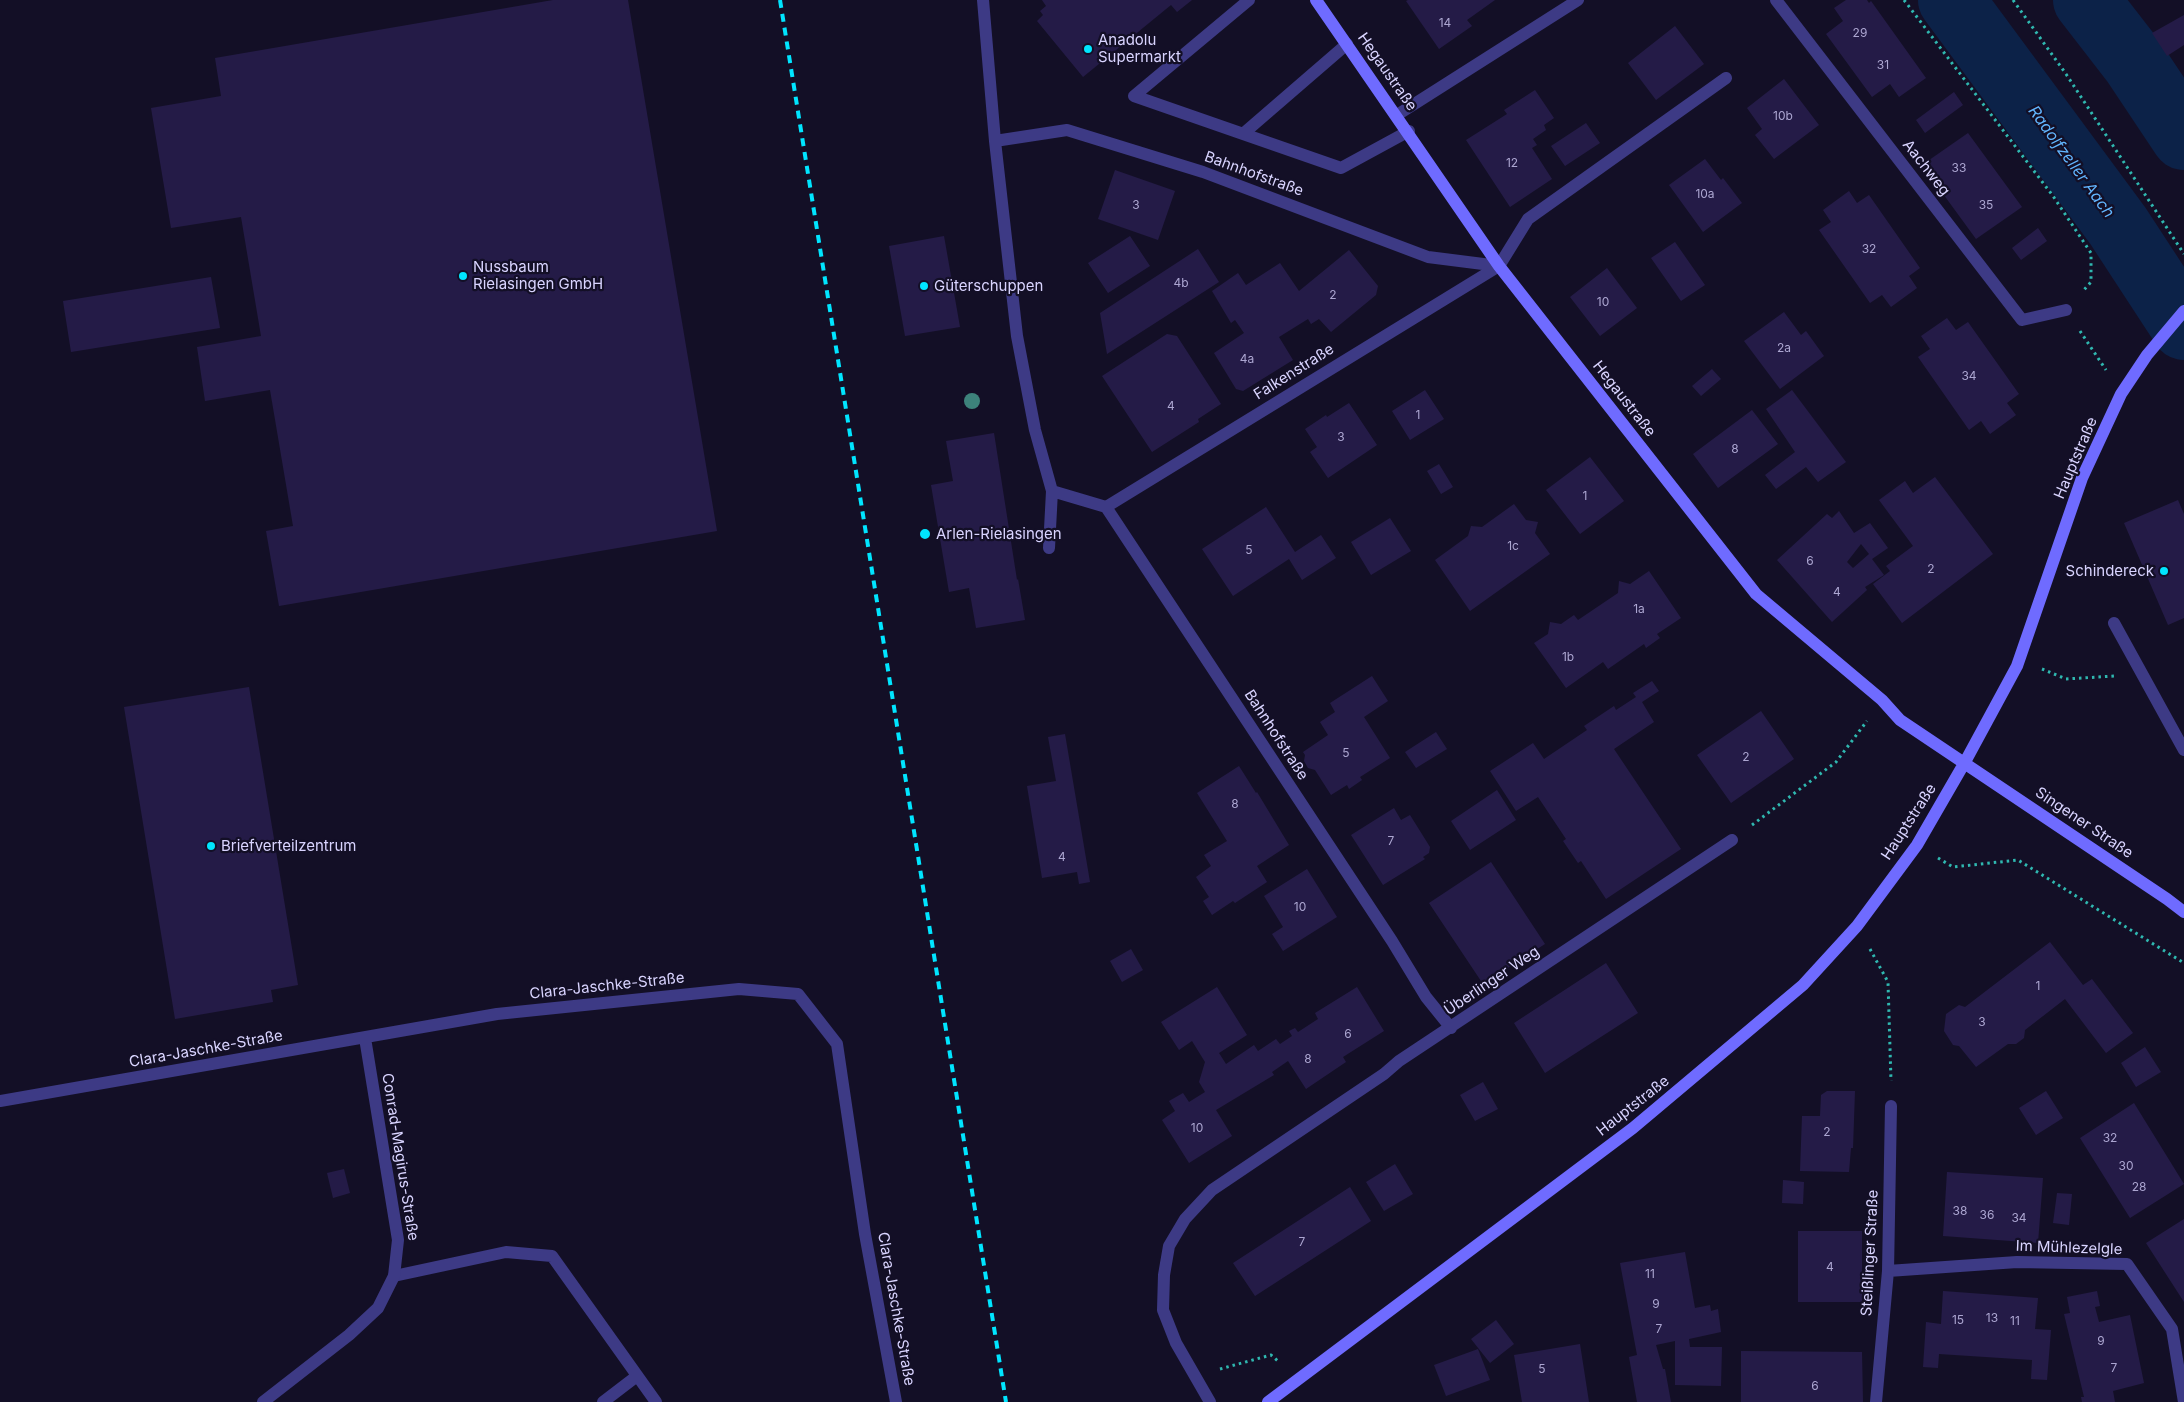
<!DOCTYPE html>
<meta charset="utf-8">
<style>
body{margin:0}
canvas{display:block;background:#130f26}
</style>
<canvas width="2184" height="1402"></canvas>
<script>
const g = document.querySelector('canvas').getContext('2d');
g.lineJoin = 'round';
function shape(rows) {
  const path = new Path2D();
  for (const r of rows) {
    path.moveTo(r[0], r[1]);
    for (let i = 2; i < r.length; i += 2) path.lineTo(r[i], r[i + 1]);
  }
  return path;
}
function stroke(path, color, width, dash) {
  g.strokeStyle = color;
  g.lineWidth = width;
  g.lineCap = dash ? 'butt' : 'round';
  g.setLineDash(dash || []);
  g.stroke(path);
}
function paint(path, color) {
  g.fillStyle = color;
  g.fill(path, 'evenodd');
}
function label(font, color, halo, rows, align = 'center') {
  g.font = font + ' Inter,sans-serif';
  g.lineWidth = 4.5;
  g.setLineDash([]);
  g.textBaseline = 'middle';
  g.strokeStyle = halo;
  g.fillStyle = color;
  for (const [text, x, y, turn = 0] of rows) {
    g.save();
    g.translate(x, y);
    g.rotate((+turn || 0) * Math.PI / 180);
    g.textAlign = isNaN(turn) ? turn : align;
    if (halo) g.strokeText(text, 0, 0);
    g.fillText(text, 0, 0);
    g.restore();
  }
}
stroke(shape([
 [1951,0,2118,226,2184,327],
 [2086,0,2134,62,2184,137]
]), '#0c2248', 66);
paint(shape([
 [553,0,628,0,717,531,279,606,266,531,293,526,270,390,205,401,197,347,261,336,241,217,171,228,151,108,221,96,215,58],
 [1042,0,1192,0,1177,12,1171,5,1083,77,1037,21,1043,15,1040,11,1046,6],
 [1408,0,1495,0,1467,20,1472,26,1439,49,1406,1],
 [1846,0,1867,0,1869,3,1871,1,1926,78,1899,97,1890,84,1872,97,1826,34,1843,21,1834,8],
 [2184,15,2184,45,2167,56,2152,33],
 [1675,26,1704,64,1656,100,1628,63],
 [1784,79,1819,125,1774,159,1755,135,1762,129,1747,108],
 [1535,90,1554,118,1544,125,1546,130,1533,139,1537,145,1532,148,1552,179,1510,207,1466,140,1507,114,1504,110],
 [1954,92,1963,105,1925,133,1916,120],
 [1586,123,1600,143,1565,166,1551,146],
 [1968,133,2022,207,1976,239,1922,165],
 [1705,159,1721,180,1723,178,1742,203,1703,232,1669,185],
 [1115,170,1175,191,1158,240,1098,219],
 [1849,191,1857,203,1869,195,1920,268,1909,276,1917,288,1891,307,1882,295,1870,303,1819,230,1831,222,1823,210],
 [2038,228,2047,241,2021,260,2012,248],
 [944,236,960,327,905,336,889,246],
 [1130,236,1150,266,1108,293,1088,263],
 [1675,242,1705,285,1681,301,1651,258],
 [1198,249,1219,282,1107,354,1100,313],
 [1349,250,1378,286,1376,295,1331,332,1319,319,1311,324,1308,319,1279,337,1293,360,1243,391,1236,389,1214,353,1244,333,1235,320,1231,323,1212,291,1238,273,1246,285,1280,263,1299,291],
 [1607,268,1637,308,1600,336,1570,297],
 [211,277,220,328,71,352,63,301],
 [1784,312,1801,335,1806,331,1824,356,1780,389,1744,341],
 [1947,318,1956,330,1968,322,2019,394,2007,403,2016,415,1990,434,1981,421,1969,430,1918,357,1930,349,1921,336],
 [1167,334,1177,336,1221,404,1198,419,1199,422,1152,452,1102,376],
 [1712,369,1721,379,1701,396,1692,386],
 [1425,390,1444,419,1410,440,1392,411],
 [1792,390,1846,462,1818,482,1806,467,1776,489,1765,475,1795,452,1766,409],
 [1349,403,1377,445,1328,478,1310,452,1317,447,1305,429,1326,415,1327,417],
 [1752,410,1778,444,1718,488,1693,454],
 [994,433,1017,580,1018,579,1025,620,976,628,969,588,949,592,931,485,953,481,946,441],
 [1590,457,1624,501,1580,534,1546,490],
 [1439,464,1453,487,1441,494,1427,471],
 [1935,477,1993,554,1902,623,1873,584,1890,571,1886,566,1913,546,1879,500,1905,481,1913,493],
 [2178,500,2184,514,2184,618,2168,625,2124,523],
 [1514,504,1526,520,1538,522,1535,533,1550,554,1470,611,1435,560,1468,536,1471,526,1482,527],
 [1266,507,1295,552,1321,535,1336,558,1302,580,1289,559,1233,596,1202,549],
 [1839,511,1854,533,1870,523,1888,548,1872,559,1884,575,1865,587,1867,590,1832,622,1777,560,1827,514,1832,518],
 [1861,544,1869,554,1853,568,1847,562],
 [1390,518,1411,551,1371,575,1351,542],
 [1649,571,1681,618,1657,634,1660,638,1646,648,1644,644,1608,669,1603,662,1566,688,1534,643,1548,634,1550,622,1561,624,1574,615,1578,620,1618,593,1619,581,1630,584],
 [1372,676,1388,701,1364,717,1390,758,1360,777,1362,780,1349,789,1347,785,1331,795,1315,770,1308,768,1304,761,1305,755,1303,752,1328,735,1320,722,1335,712,1330,703],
 [1652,681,1659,691,1642,702,1654,722,1614,749,1681,849,1606,899,1581,861,1578,863,1563,841,1566,839,1538,797,1516,811,1490,771,1533,743,1544,759,1587,730,1584,726,1614,706,1616,710,1636,697,1633,693],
 [249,687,298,985,271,990,273,1002,175,1019,124,707],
 [1761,711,1794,759,1731,803,1697,755],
 [1436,732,1447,749,1416,768,1405,752],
 [1065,734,1090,882,1079,884,1077,872,1042,878,1027,786,1056,781,1048,737],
 [1239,766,1256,793,1257,792,1289,845,1257,866,1267,882,1235,903,1233,901,1212,915,1203,901,1209,897,1196,877,1211,866,1204,855,1227,841,1197,793],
 [1497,790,1516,820,1470,850,1451,821],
 [1394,808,1401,820,1410,815,1430,847,1429,853,1423,857,1425,859,1383,885,1351,835],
 [1491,862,1545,944,1483,984,1429,903],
 [1307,869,1337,917,1283,951,1272,934,1283,927,1264,896],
 [2050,942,2083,985,2092,979,2133,1033,2106,1053,2065,999,2025,1030,2024,1038,2016,1044,2008,1044,1976,1067,1959,1046,1953,1045,1944,1031,1946,1014,1959,1005,1965,1007],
 [1131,949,1143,970,1122,982,1110,961],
 [1606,963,1638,1013,1545,1073,1514,1023],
 [1217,987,1247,1035,1219,1053,1226,1064,1254,1045,1258,1051,1276,1039,1280,1044,1292,1036,1289,1031,1295,1028,1298,1032,1318,1019,1315,1013,1357,987,1384,1031,1343,1057,1346,1062,1306,1089,1288,1061,1272,1072,1274,1075,1216,1110,1232,1136,1189,1163,1162,1120,1175,1111,1169,1101,1183,1093,1189,1102,1205,1092,1199,1082,1205,1062,1192,1041,1179,1050,1161,1022],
 [2145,1047,2161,1072,2136,1087,2121,1063],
 [1483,1082,1498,1109,1475,1121,1460,1095],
 [1827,1091,1855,1091,1853,1148,1851,1148,1849,1172,1800,1171,1802,1116,1820,1116,1821,1095],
 [2046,1091,2063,1118,2036,1135,2019,1108],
 [2134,1103,2184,1184,2130,1218,2080,1138],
 [1395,1164,1413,1194,1384,1211,1366,1182],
 [344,1169,350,1193,333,1198,327,1173],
 [1947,1172,2043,1178,2038,1243,1943,1236],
 [1783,1180,1804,1182,1803,1204,1782,1203],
 [1350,1187,1371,1221,1255,1296,1233,1263],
 [2057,1193,2072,1194,2069,1225,2053,1223],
 [2184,1219,2184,1302,2146,1243],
 [1798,1231,1862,1231,1862,1302,1798,1302],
 [1685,1252,1695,1308,1710,1305,1711,1311,1718,1309,1721,1332,1689,1339,1690,1347,1722,1347,1721,1386,1675,1385,1675,1341,1656,1345,1663,1369,1665,1369,1671,1402,1637,1402,1629,1357,1637,1355,1620,1263],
 [1943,1291,2038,1298,2035,1329,2051,1330,2047,1380,2031,1379,2032,1360,1939,1354,1938,1368,1923,1367,1926,1322,1941,1324],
 [2097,1291,2100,1306,2095,1307,2099,1322,2130,1315,2144,1383,2113,1391,2115,1402,2082,1402,2081,1397,2084,1397,2064,1314,2070,1313,2067,1297],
 [1496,1320,1514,1344,1490,1363,1471,1339],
 [1580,1344,1589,1402,1522,1402,1514,1355],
 [1478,1349,1490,1380,1446,1396,1434,1365],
 [1741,1351,1862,1352,1863,1402,1741,1402]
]), '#241b47');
stroke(shape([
 [1904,0,2053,196,2091,253,2091,282,2083,291],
 [2013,0,2066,74,2184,254],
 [2080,331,2106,370],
 [2042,669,2066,679,2114,676],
 [1752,825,1836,762,1867,721],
 [1938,858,1953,867,2018,860,2184,963],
 [1870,949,1888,982,1891,1081],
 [1220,1369,1271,1355,1279,1362]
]), '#2fb8b0', 3, [2.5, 4]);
stroke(shape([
 [1249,0,1134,96,1341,168,1409,131],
 [1397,115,1578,0],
 [1244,133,1347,44],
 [1499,266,1528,219,1726,78],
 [2114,623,2184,750],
 [394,1276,506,1252,552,1256,656,1402],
 [603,1402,637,1376]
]), '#3d3a85', 12);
stroke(shape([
 [983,0,995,141,1017,336,1035,430,1052,491,1049,548],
 [1776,0,2022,320,2066,310],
 [995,141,1067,130,1203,172,1428,257,1499,266],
 [1052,491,1106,507,1392,941,1426,997,1451,1028],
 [1106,507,1499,266],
 [0,1101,497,1014,739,989,798,994,837,1044,865,1234,896,1402],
 [1888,1271,2017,1262,2127,1264,2172,1329,2184,1402],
 [263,1402,349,1335,378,1308,394,1276,398,1240,365,1038],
 [1210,1402,1176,1343,1163,1310,1164,1275,1169,1246,1185,1219,1212,1190,1384,1074,1399,1061,1732,840],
 [1876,1402,1888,1271,1891,1106]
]), '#3d3a85', 12);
stroke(shape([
 [1316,0,1499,266,1756,594,1882,700,1900,720,2167,899,2184,912],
 [1268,1402,1633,1128,1803,985,1857,926,1917,845,1965,762,2017,666,2082,478,2121,394,2147,355,2184,311]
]), '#6f6bff', 12);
stroke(shape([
 [780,0,1006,1402]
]), '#00e5ff', 4, [8, 6]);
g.fillStyle = '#3d827b';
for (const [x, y] of [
 [972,401]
]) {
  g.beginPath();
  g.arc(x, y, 8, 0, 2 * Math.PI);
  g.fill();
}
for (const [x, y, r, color] of [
 [1088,49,5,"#00e5ff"],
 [463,276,5,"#00e5ff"],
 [924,286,5,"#00e5ff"],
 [925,534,6,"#00e5ff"],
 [2164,571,5,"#00e5ff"],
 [211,846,5,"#00e5ff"]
]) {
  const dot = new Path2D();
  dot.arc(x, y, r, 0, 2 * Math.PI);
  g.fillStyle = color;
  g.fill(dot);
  stroke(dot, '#130f26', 2);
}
label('12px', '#aca6d1', null, [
 ["14",1445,23],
 ["29",1860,33],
 ["31",1883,65],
 ["10b",1783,116],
 ["12",1512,163],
 ["33",1959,168],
 ["10a",1705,194],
 ["3",1136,205],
 ["35",1986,205],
 ["32",1869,249],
 ["4b",1181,283],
 ["2",1333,295],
 ["10",1603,302],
 ["2a",1784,348],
 ["4a",1247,359],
 ["34",1969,376],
 ["4",1171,406],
 ["1",1418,415],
 ["3",1341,437],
 ["8",1735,449],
 ["1",1585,496],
 ["1c",1513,546],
 ["5",1249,550],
 ["6",1810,561],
 ["2",1931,569],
 ["4",1837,592],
 ["1a",1639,609],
 ["1b",1568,657],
 ["5",1346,753],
 ["2",1746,757],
 ["8",1235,804],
 ["7",1391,841],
 ["4",1062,857],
 ["10",1300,907],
 ["1",2038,986],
 ["3",1982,1022],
 ["6",1348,1034],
 ["8",1308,1059],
 ["10",1197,1128],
 ["2",1827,1132],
 ["32",2110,1138],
 ["30",2126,1166],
 ["28",2139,1187],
 ["38",1960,1211],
 ["36",1987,1215],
 ["34",2019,1218],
 ["7",1302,1242],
 ["4",1830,1267],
 ["11",1650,1274],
 ["9",1656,1304],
 ["13",1992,1318],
 ["15",1958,1320],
 ["11",2015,1321],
 ["7",1659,1329],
 ["9",2101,1341],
 ["7",2114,1368],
 ["5",1542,1369],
 ["6",1815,1386]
]);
label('15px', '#d9d4ff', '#130f26', [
 ["Anadolu",1098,40],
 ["Supermarkt",1098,57],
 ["Nussbaum",473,267],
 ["Rielasingen GmbH",473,284],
 ["Güterschuppen",934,286],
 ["Arlen-Rielasingen",936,534],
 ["Schindereck",2154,571,"right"],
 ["Briefverteilzentrum",221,846]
], 'left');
label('15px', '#d9d4ff', '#130f26', [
 ["Hegaustraße",1387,72,55],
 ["Aachweg",1926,168,52],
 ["Bahnhofstraße",1254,174,20],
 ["Falkenstraße",1294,372,-32],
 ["Hegaustraße",1624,399,52],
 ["Hauptstraße",2076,458,-67],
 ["Bahnhofstraße",1276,735,57],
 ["Hauptstraße",1909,822,-57],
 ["Singener Straße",2084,823,34],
 ["Überlinger Weg",1492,981,-34],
 ["Clara-Jaschke-Straße",607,986,-6],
 ["Clara-Jaschke-Straße",206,1049,-10],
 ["Hauptstraße",1633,1106,-38],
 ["Conrad-Magirus-Straße",400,1157,81],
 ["Im Mühlezelgle",2069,1248,2],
 ["Steißlinger Straße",1870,1253,-87],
 ["Clara-Jaschke-Straße",896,1309,80]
]);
label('italic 16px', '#62b6ff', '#130f26', [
 ["Radolfzeller Aach",2071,162,54]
]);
</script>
